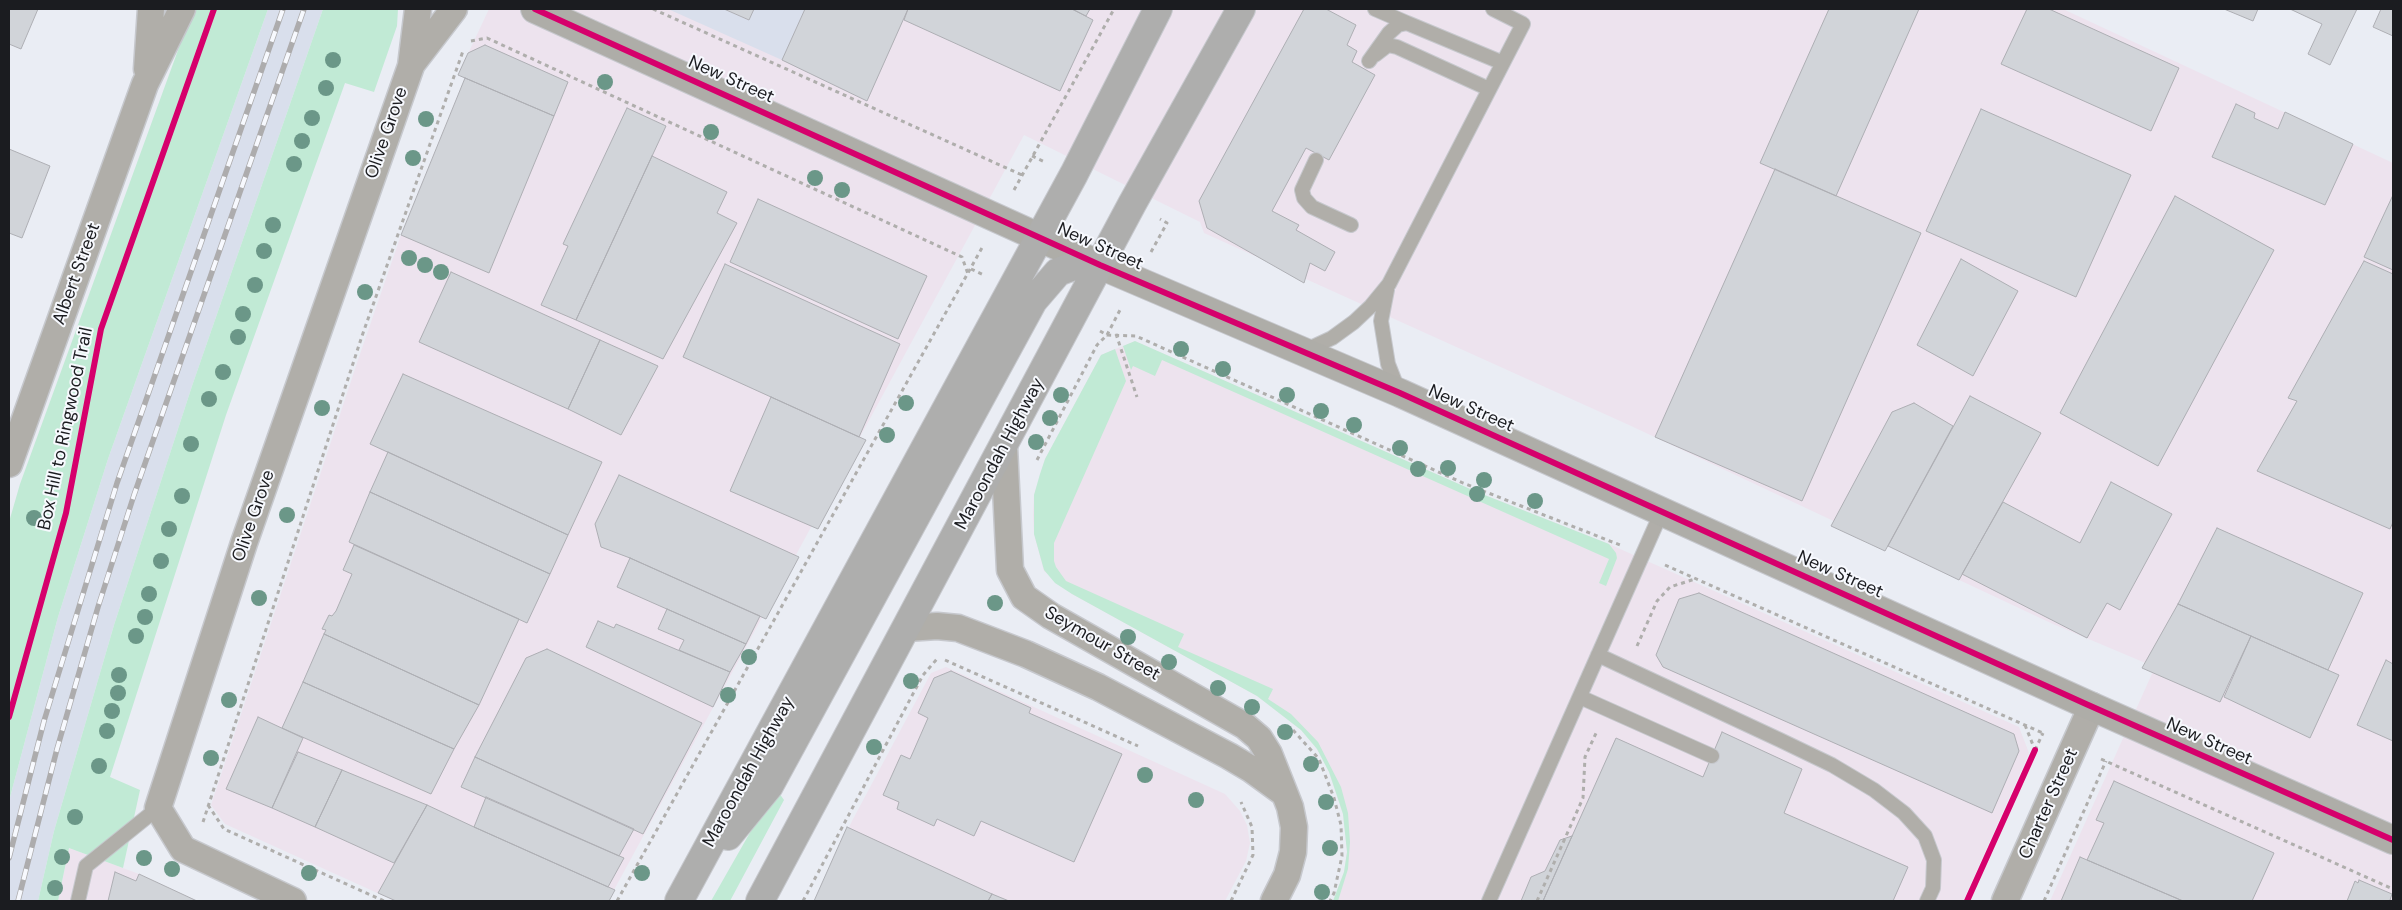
<!DOCTYPE html>
<style>
body{margin:0}
#map{position:relative;width:2402px;height:910px;overflow:hidden;background:#eaedf4;font-family:"DM Sans",sans-serif}
canvas{display:block}
.frame{position:absolute;inset:0;border:10px solid #1b1c20;pointer-events:none}
</style>
<div id="map">
<canvas width="2402" height="910"></canvas>
<div class="frame"></div>
</div>
<script>
const g = document.querySelector('canvas').getContext('2d');
g.lineJoin = 'round';
function paint(path, color) {
  g.fillStyle = color;
  g.fill(path, 'evenodd');
}
function shape(rows) {
  const path = new Path2D();
  for (const r of rows) {
    path.moveTo(r[0], r[1]);
    for (let i = 2; i < r.length; i += 2) path.lineTo(r[i], r[i + 1]);
  }
  return path;
}
function stroke(path, color, width, dash) {
  g.strokeStyle = color;
  g.lineWidth = width;
  g.lineCap = dash ? 'butt' : 'round';
  g.setLineDash(dash || []);
  g.stroke(path);
}
function label(font, color, halo, rows, align = 'center') {
  g.font = font + ' "DM Sans",sans-serif';
  g.lineWidth = 4;
  g.setLineDash([]);
  g.textBaseline = 'middle';
  g.strokeStyle = halo;
  g.fillStyle = color;
  for (const [text, x, y, turn = 0] of rows) {
    g.save();
    g.translate(x, y);
    g.rotate((+turn || 0) * Math.PI / 180);
    g.textAlign = isNaN(turn) ? turn : align;
    if (halo) g.strokeText(text, 0, 0);
    g.fillText(text, 0, 0);
    g.restore();
  }
}
paint(shape([
 [489,9,2063,9,2393,163,2393,901,2050,901,2155,667,2053,624,1629,425,1204,233,1200,222,1024,135,608,901,395,901,225,824,211,805,358,360,401,235,465,78,458,75],
 [1135,341,1477,492,1609,544,2019,727,2029,753,1963,901,1333,901,1344,872,1347,852,1343,814,1329,772,1317,749,1301,730,1257,696,1072,594,1044,571,1034,534,1033,515,1034,495,1045,459,1101,355],
 [946,667,1225,794,1240,811,1247,825,1250,843,1246,861,1225,901,815,901,852,821,931,673],
 [69,848,139,874,197,901,58,901]
]), '#ede3ee');
paint(shape([
 [268,9,323,9,192,386,114,625,54,831,38,901,9,901,9,801,58,617,108,459],
 [668,9,724,9,748,20,754,9,805,9,782,60]
]), '#d9dfec');
paint(shape([
 [193,9,268,9,108,459,58,617,9,801,9,522,20,484],
 [323,9,398,9,397,26,374,92,345,83,226,415,110,777,140,790,123,868,69,848,58,901,38,901,54,831,114,625,192,386],
 [1135,341,1477,492,1609,544,1616,553,1617,558,1606,586,1599,583,1609,559,1162,360,1155,376,1133,366,1131,370,1123,346],
 [1115,349,1126,381,1054,543,1054,561,1056,567,1066,581,1184,634,1178,647,1273,689,1268,699,1291,714,1318,742,1341,787,1348,813,1350,842,1348,869,1338,901,1333,901,1344,872,1347,852,1343,814,1329,772,1317,749,1301,730,1257,696,1072,594,1055,583,1044,570,1034,534,1034,495,1040,474,1045,459,1101,355],
 [777,790,784,800,730,901,711,901,756,822]
]), '#c1ead5');
const building = shape([
 [9,9,38,9,21,49,9,44,9,9],
 [724,9,754,9,749,20,724,9],
 [805,9,908,9,867,101,782,60,805,9],
 [908,9,1072,9,1093,20,1060,91,904,20,908,9],
 [1072,9,1090,9,1086,16,1072,9],
 [1304,9,1326,9,1356,25,1347,45,1357,51,1352,62,1375,75,1329,160,1306,148,1272,211,1299,225,1296,230,1335,252,1325,271,1310,263,1304,283,1207,228,1199,201,1304,9],
 [1829,9,1919,9,1836,196,1760,163,1829,9],
 [2027,9,2049,9,2179,68,2151,131,2001,64,2027,9],
 [2224,9,2258,9,2253,21,2224,9],
 [2290,9,2357,9,2330,65,2308,54,2322,24,2290,9],
 [2381,9,2393,9,2393,36,2373,27,2381,9],
 [485,45,568,82,554,116,458,75,468,53,485,45],
 [465,78,554,116,489,273,401,235,465,78],
 [2236,104,2255,113,2254,118,2278,129,2285,112,2353,144,2325,205,2212,157,2236,104],
 [627,108,666,126,576,320,541,305,568,246,563,244,627,108],
 [1981,109,2131,175,2076,297,1926,231,1981,109],
 [9,149,50,166,22,238,9,233,9,149],
 [652,156,727,192,717,213,737,223,663,359,576,320,652,156],
 [1775,169,1921,233,1802,501,1655,437,1775,169],
 [2393,195,2393,270,2364,257,2393,195],
 [2175,196,2274,250,2158,466,2060,413,2175,196],
 [758,199,927,276,898,339,730,262,758,199],
 [1961,259,2018,291,1973,376,1917,345,1961,259],
 [2364,261,2393,274,2393,522,2390,529,2257,471,2297,401,2288,398,2364,261],
 [725,264,900,344,859,437,683,357,725,264],
 [451,272,600,340,568,409,419,342,451,272],
 [600,340,658,366,621,435,568,409,600,340],
 [403,374,602,462,568,535,370,444,403,374],
 [1970,396,2041,433,1959,580,1888,546,1970,396],
 [771,397,866,440,818,529,730,491,771,397],
 [1914,403,1953,426,1885,551,1831,526,1892,412,1914,403],
 [388,452,568,535,550,574,370,492,388,452],
 [619,475,799,557,766,619,630,558,601,547,595,524,619,475],
 [2111,482,2172,514,2120,610,2107,603,2087,638,1962,574,2003,502,2080,543,2111,482],
 [370,492,550,574,527,623,349,542,370,492],
 [2217,528,2363,593,2328,670,2178,604,2217,528],
 [354,545,519,619,479,705,324,634,326,630,322,629,329,615,332,616,336,611,352,574,343,570,354,545],
 [630,558,760,616,746,644,617,587,630,558],
 [1699,593,2014,734,2019,751,1992,813,1663,667,1656,655,1679,599,1699,593],
 [2178,604,2251,636,2220,702,2142,668,2178,604],
 [667,609,746,644,730,672,679,650,684,640,658,629,667,609],
 [598,621,614,628,616,624,730,672,713,707,586,647,598,621],
 [324,634,479,705,454,749,303,682,324,634],
 [2251,636,2339,675,2310,738,2224,697,2251,636],
 [547,649,702,723,643,834,475,757,526,658,547,649],
 [2386,660,2393,664,2393,741,2357,725,2386,660],
 [951,671,1031,708,1029,713,1122,754,1074,862,981,821,974,836,937,819,934,826,897,809,899,802,883,795,901,755,910,759,928,718,918,713,934,678,951,671],
 [303,682,454,749,431,794,282,728,303,682],
 [258,717,303,738,272,808,226,789,258,717],
 [1722,732,1802,769,1784,813,1908,867,1893,901,1543,901,1616,738,1703,777,1722,732],
 [298,752,342,770,315,827,272,808,298,752],
 [475,757,634,829,619,856,461,787,475,757],
 [342,770,427,805,394,863,315,827,342,770],
 [2114,781,2274,853,2252,901,2183,901,2087,860,2104,823,2096,820,2114,781],
 [486,797,624,858,608,887,474,827,486,797],
 [427,805,474,827,615,890,609,901,396,901,378,893,427,805],
 [847,827,992,894,988,901,814,901,847,827],
 [1572,836,1543,901,1521,901,1531,877,1545,871,1560,840,1572,836],
 [2080,857,2087,860,2183,901,2061,901,2080,857],
 [115,872,136,881,139,874,197,901,108,901,115,872],
 [2359,880,2392,894,2390,900,2393,901,2347,901,2355,881,2358,883,2359,880],
 [992,894,1009,901,988,901,992,894]
]);
paint(building, '#d1d4d9');
stroke(building, '#aeafb4', 1);
const lane = shape([
 [1375,9,1407,23],
 [1375,55,1388,45,1397,47,1489,89],
 [1369,61,1389,33,1398,25,1407,23,1503,63],
 [1316,160,1302,190,1304,198,1312,207,1351,225],
 [1387,290,1381,321,1388,364,1399,392],
 [1304,351,1332,338,1354,322,1371,306,1389,284,1523,24,1493,9],
 [1598,655,1780,740,1832,765,1874,790,1904,813,1925,836,1934,860,1933,888,1927,901],
 [1580,697,1712,756],
 [78,901,86,866,158,808],
 [1489,901,1662,511]
]);
const street = shape([
 [411,65,454,9],
 [147,69,151,9],
 [1004,447,1010,570,1024,597,1051,616,1245,726,1259,738,1269,754,1290,807,1294,827,1293,852,1287,875,1274,901],
 [9,464,145,84,182,9],
 [907,628,937,626,958,628,1026,654,1098,687,1229,756,1251,769,1284,793],
 [293,901,183,849,158,808,244,543,411,66,418,9],
 [2005,901,2092,706]
]);
const secondary = shape([
 [535,9,1100,265,1400,393,2086,704,2393,840]
]);
const highway = shape([
 [728,836,769,786,1033,301,1058,272,1082,263,1100,265],
 [679,901,1074,174,1158,9],
 [760,901,1132,204,1241,9]
]);
stroke(lane, '#c6c8cd', 16);
stroke(street, '#c6c8cd', 29);
stroke(secondary, '#c6c8cd', 30);
stroke(highway, '#c6c8cd', 30);
stroke(shape([
 [653,9,1022,175],
 [471,41,487,38,962,257,968,274],
 [1032,156,1045,162],
 [1014,190,1114,9],
 [1151,252,1167,223,1160,219],
 [971,269,984,275],
 [1100,331,1107,335,1121,308],
 [1116,334,1137,397],
 [1037,460,1097,345,1107,335,1136,336,1463,483,1620,545],
 [1665,565,2045,734],
 [1637,646,1657,601,1670,587,1695,579],
 [945,660,1138,746],
 [2025,725,2035,750],
 [1293,730,1319,759,1334,798,1341,825,1342,856,1334,893,1330,901],
 [2035,750,2043,733],
 [2101,759,2393,889],
 [208,805,224,829,384,901],
 [203,822,362,336,463,51],
 [617,901,983,246],
 [803,901,923,675,937,659],
 [1231,901,1253,855,1252,827,1241,802],
 [1537,901,1583,798,1585,757,1597,731],
 [2044,901,2106,761]
]), '#afaeac', 3, [4, 4]);
stroke(lane, '#b0aea9', 14);
stroke(street, '#b0aea9', 26);
stroke(secondary, '#aeada8', 28);
stroke(highway, '#aeaead', 28);
const rail = shape([
 [9,858,44,721,117,483,283,9],
 [18,901,57,749,98,607,134,495,304,9]
]);
stroke(rail, '#adacad', 5.5);
stroke(rail, '#f7f9fe', 4, [11]);
stroke(shape([
 [535,9,1100,265,1400,393,2086,704,2393,840],
 [9,717,66,513,101,329,214,9],
 [1967,901,2035,750]
]), '#d6006c', 6);
g.fillStyle = '#6b9788';
for (const [x, y] of [
 [333,60],
 [605,82],
 [326,88],
 [312,118],
 [426,119],
 [711,132],
 [302,141],
 [413,158],
 [294,164],
 [815,178],
 [842,190],
 [273,225],
 [264,251],
 [409,258],
 [425,265],
 [441,272],
 [255,285],
 [365,292],
 [243,314],
 [238,337],
 [1181,349],
 [1223,369],
 [223,372],
 [1061,395],
 [1287,395],
 [209,399],
 [906,403],
 [322,408],
 [1321,411],
 [1050,418],
 [1354,425],
 [887,435],
 [1036,442],
 [191,444],
 [1400,448],
 [1448,468],
 [1418,469],
 [1484,480],
 [1477,494],
 [182,496],
 [1535,501],
 [287,515],
 [34,518],
 [169,529],
 [161,561],
 [149,594],
 [259,598],
 [995,603],
 [145,617],
 [136,636],
 [1128,637],
 [749,657],
 [1169,662],
 [119,675],
 [911,681],
 [1218,688],
 [118,693],
 [728,695],
 [229,700],
 [1252,707],
 [112,711],
 [107,731],
 [1285,732],
 [874,747],
 [211,758],
 [1311,764],
 [99,766],
 [1145,775],
 [1196,800],
 [1326,802],
 [75,817],
 [1330,848],
 [62,857],
 [144,858],
 [172,869],
 [309,873],
 [642,873],
 [55,888],
 [1322,892]
]) {
  g.beginPath();
  g.arc(x, y, 8, 0, 2 * Math.PI);
  g.fill();
}
label('18px', '#1b1c20', '#f7f9fe', [
 ["New Street",731,80,24],
 ["Olive Grove",387,133,-71],
 ["New Street",1100,247,24],
 ["Albert Street",77,274,-70],
 ["New Street",1471,409,24],
 ["Box Hill to Ringwood Trail",66,429,-78],
 ["Maroondah Highway",1000,454,-62],
 ["Olive Grove",254,516,-71],
 ["New Street",1840,575,24],
 ["Seymour Street",1102,644,30],
 ["New Street",2209,742,24],
 ["Maroondah Highway",749,772,-61],
 ["Charter Street",2049,804,-66]
]);
</script>
